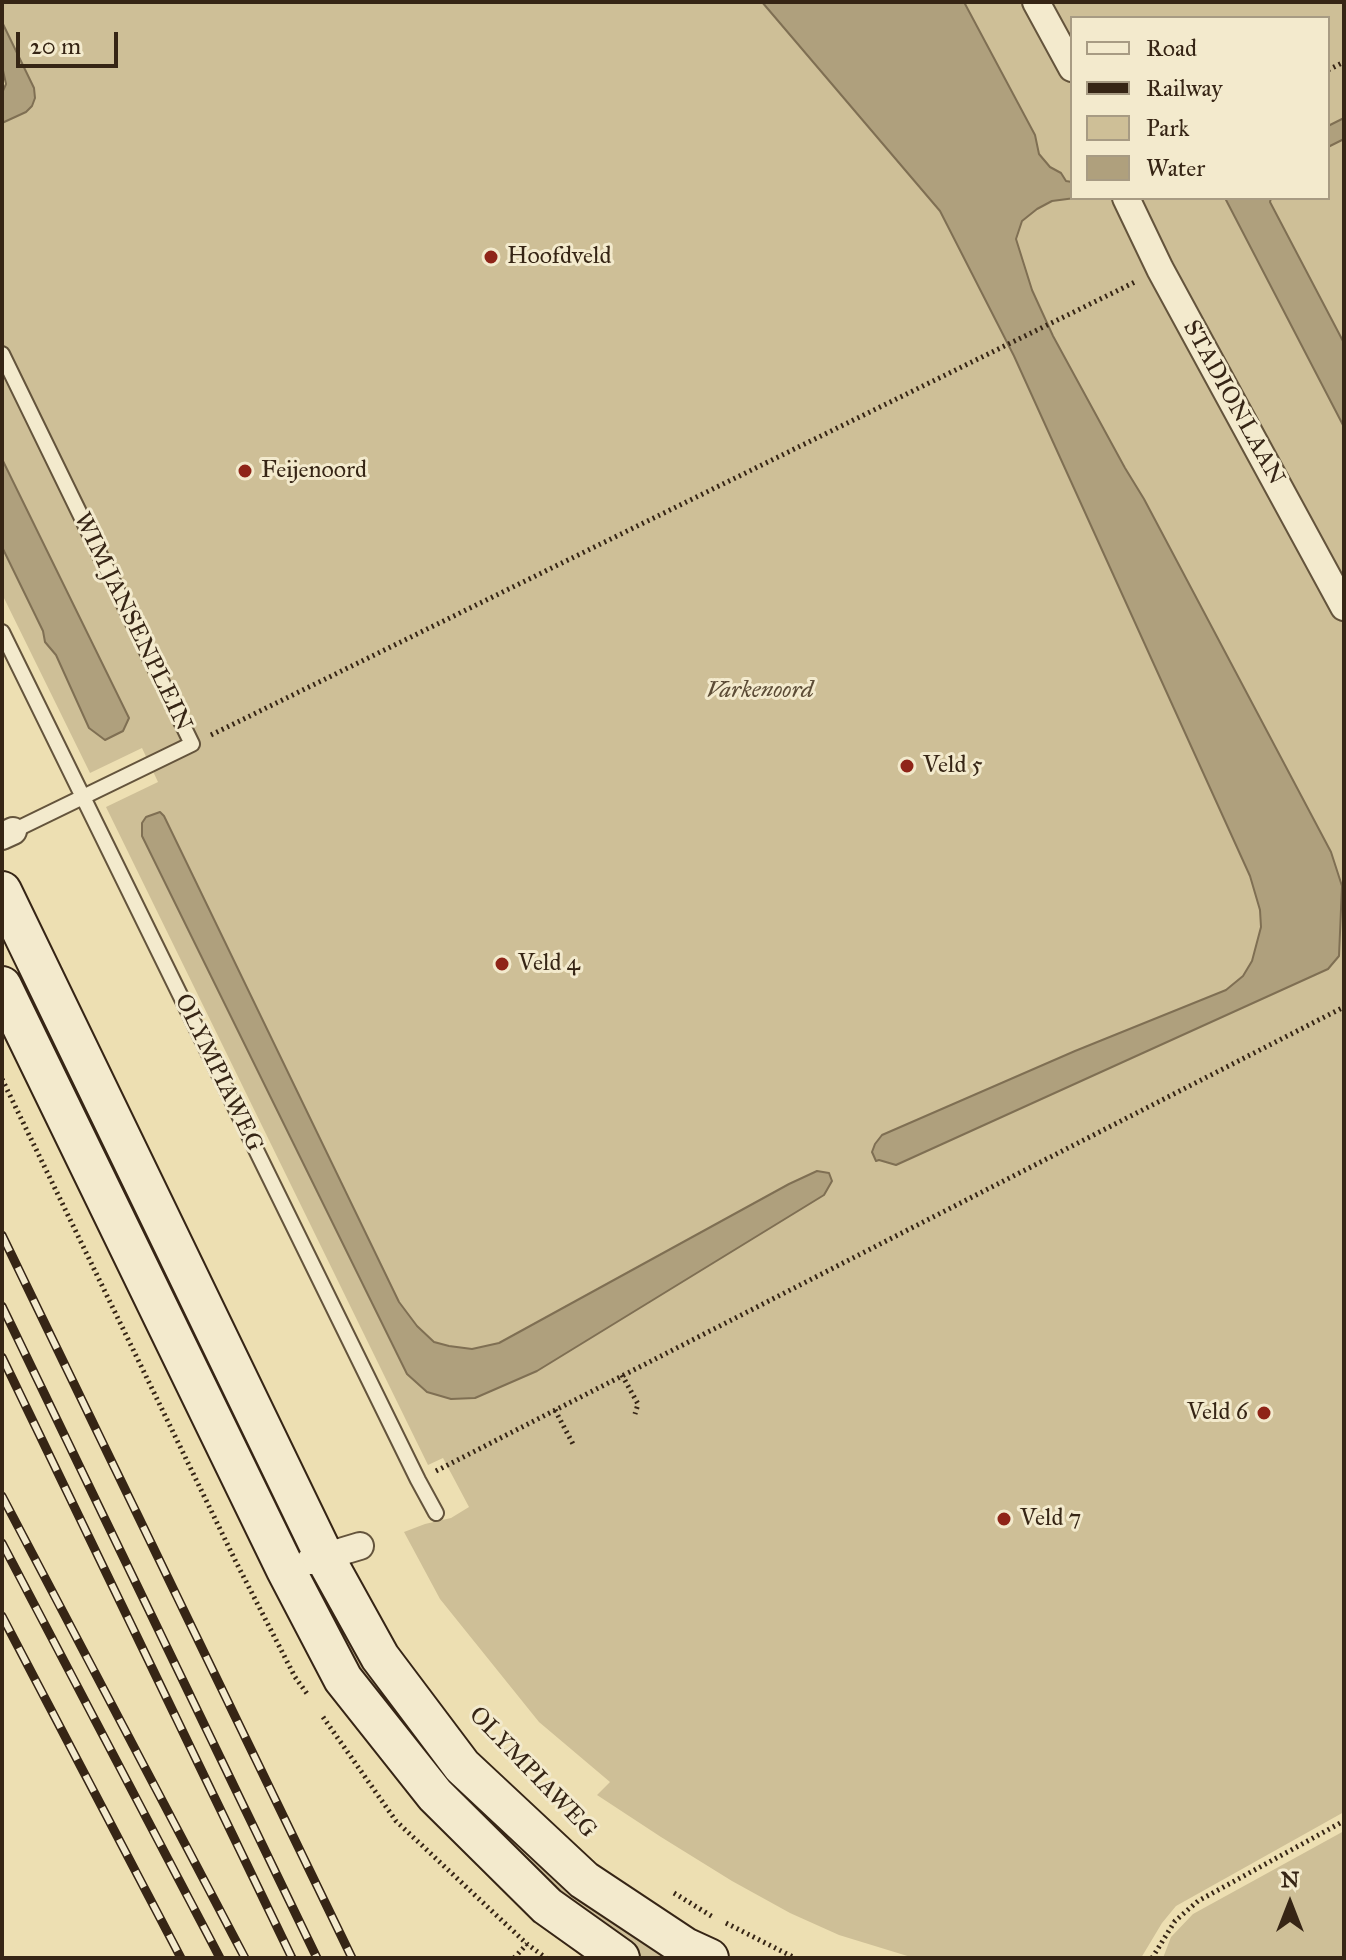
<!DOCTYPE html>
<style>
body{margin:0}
#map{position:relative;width:1346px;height:1960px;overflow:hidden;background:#eddfb2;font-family:"IM FELL Great Primer",serif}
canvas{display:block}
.frame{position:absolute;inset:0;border:4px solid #362515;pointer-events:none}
.legend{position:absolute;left:1070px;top:16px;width:260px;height:184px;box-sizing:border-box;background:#f3eacd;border:2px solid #a79b83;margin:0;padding:10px 14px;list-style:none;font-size:24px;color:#362515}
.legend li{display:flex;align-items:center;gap:16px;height:40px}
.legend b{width:40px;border:2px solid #a79b83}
.north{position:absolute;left:1250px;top:1864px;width:80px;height:80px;-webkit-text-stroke:6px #f3eacd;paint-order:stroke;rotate:0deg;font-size:22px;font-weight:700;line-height:32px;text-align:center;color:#362515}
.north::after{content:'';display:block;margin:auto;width:28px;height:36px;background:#362515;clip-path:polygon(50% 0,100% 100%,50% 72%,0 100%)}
.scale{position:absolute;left:16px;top:32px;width:102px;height:36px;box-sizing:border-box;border:4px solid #362515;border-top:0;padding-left:10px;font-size:24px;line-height:28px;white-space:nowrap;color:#362515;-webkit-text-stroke:6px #f3eacd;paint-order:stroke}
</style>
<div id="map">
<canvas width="1346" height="1960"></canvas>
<div class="frame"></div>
<ul class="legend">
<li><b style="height:10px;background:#f3eacd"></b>Road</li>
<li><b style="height:10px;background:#362515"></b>Railway</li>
<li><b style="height:22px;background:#cebf97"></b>Park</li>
<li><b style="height:22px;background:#afa07d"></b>Water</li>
</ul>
<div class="north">N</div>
<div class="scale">20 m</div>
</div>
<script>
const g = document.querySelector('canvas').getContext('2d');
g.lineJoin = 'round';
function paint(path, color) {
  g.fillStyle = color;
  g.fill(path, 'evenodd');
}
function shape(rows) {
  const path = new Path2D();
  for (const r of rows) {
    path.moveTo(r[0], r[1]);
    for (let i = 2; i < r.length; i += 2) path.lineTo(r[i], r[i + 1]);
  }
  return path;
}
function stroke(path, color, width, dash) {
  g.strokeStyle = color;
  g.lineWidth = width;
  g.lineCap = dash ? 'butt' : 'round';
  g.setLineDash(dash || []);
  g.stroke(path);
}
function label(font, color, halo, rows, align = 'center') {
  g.font = font + ' "IM FELL Great Primer",serif';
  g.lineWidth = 6;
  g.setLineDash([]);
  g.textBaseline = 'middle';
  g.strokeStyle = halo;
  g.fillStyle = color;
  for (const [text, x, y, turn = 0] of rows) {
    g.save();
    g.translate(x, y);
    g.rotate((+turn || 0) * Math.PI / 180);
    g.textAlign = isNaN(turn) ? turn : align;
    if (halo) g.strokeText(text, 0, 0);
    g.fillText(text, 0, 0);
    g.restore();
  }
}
paint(shape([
 [2,2,1344,2,1344,1812,1176,1906,1162,1923,1141,1958,914,1958,839,1935,790,1913,732,1881,661,1837,597,1795,610,1782,539,1722,440,1599,404,1532,425,1524,451,1518,469,1507,443,1458,428,1465,106,807,158,782,142,748,90,773,2,594,2,547,43,631,45,642,123,731,128,717,2,459,2,123,26,112,35,98,34,88,2,22],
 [1072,18,1328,18,1328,198,1072,198],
 [164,816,399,1302,427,1392,407,1374,142,836],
 [327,1590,429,1741,688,1958,639,1958,602,1933,412,1755,314,1597,318,1592],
 [1344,1831,1344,1958,1163,1958,1171,1937,1193,1914]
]), '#cebf97');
const water = shape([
 [762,2,964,2,1035,135,1039,154,1050,167,1061,173,1066,181,1072,182,1072,198,1075,198,1052,201,1037,209,1022,221,1016,239,1032,290,1053,336,1125,468,1144,499,1331,852,1342,886,1339,956,1328,969,896,1165,879,1160,876,1161,872,1152,875,1144,882,1135,1075,1051,1226,990,1243,976,1252,961,1261,927,1260,910,1250,876,1014,356,940,211,762,2],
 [2,22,34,88,35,98,32,106,26,112,2,123,2,93,6,84,2,66,2,22],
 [1344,118,1344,139,1328,147,1328,126,1344,118],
 [1225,198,1271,198,1270,202,1344,343,1344,427,1225,198],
 [2,459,129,718,123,731,105,740,89,728,56,655,45,642,43,631,2,547,2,459],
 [160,812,164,816,399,1302,417,1326,434,1342,449,1346,472,1349,499,1343,789,1184,817,1171,829,1173,832,1181,824,1195,537,1371,475,1398,451,1399,427,1392,407,1374,142,836,142,823,146,817,160,812]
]);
paint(water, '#afa07d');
stroke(water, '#7f6f53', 2);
const lane = shape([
 [2,354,192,744,13,831],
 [2,632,418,1480,436,1513]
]);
const street = shape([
 [1036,2,1072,68],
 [1126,198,1160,269,1344,607],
 [2,836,13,831],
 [310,1561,360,1546]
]);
const secondary = shape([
 [2,891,324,1556,380,1657,462,1766,584,1880,685,1947,709,1958],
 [2,986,286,1570,343,1679,435,1795,547,1906,620,1958]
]);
stroke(lane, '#64543c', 18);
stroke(street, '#64543c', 30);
stroke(secondary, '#362515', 42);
stroke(shape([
 [1328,70,1344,62],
 [211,735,1135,282],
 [2,1079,236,1562,295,1677,308,1695],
 [622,1375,638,1404,635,1414],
 [555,1410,573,1444],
 [436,1471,1344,1007],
 [323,1717,396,1821,527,1944,546,1958],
 [474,1717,494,1742,510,1757],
 [674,1893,713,1917],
 [726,1923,795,1958],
 [514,1958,527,1944],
 [1152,1958,1175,1921,1198,1901,1344,1821]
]), '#362515', 5, [2, 4]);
stroke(lane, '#f3eacd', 14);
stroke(street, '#f3eacd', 26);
stroke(secondary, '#f3eacd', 38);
const rail = shape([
 [2,1235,352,1958],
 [2,1306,317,1958],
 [2,1357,292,1958],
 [2,1496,245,1958],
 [2,1543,220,1958],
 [2,1616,181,1958]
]);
stroke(rail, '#362515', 9);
stroke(rail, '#f3eacd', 6, [18]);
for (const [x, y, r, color] of [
 [491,257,8,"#8f2418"],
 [245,471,8,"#8f2418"],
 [907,766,8,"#8f2418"],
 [502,964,8,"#8f2418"],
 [1264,1413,8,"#8f2418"],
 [1004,1519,8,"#8f2418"]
]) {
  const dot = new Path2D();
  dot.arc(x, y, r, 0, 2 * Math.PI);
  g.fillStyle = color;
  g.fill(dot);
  stroke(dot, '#f3eacd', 3);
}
label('24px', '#362515', '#f3eacd', [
 ["Hoofdveld",507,257],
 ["Feijenoord",261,471],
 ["Veld 5",923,766],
 ["Veld 4",518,964],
 ["Veld 6",1248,1413,"right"],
 ["Veld 7",1020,1519]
], 'left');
label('24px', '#362515', '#f3eacd', [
 ["STADIONLAAN",1233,403,61],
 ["WIM JANSENPLEIN",132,622,64],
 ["OLYMPIAWEG",218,1073,64],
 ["OLYMPIAWEG",532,1773,46]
]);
label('italic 24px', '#5c4c36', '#f3eacd', [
 ["Varkenoord",760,691]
]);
</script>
